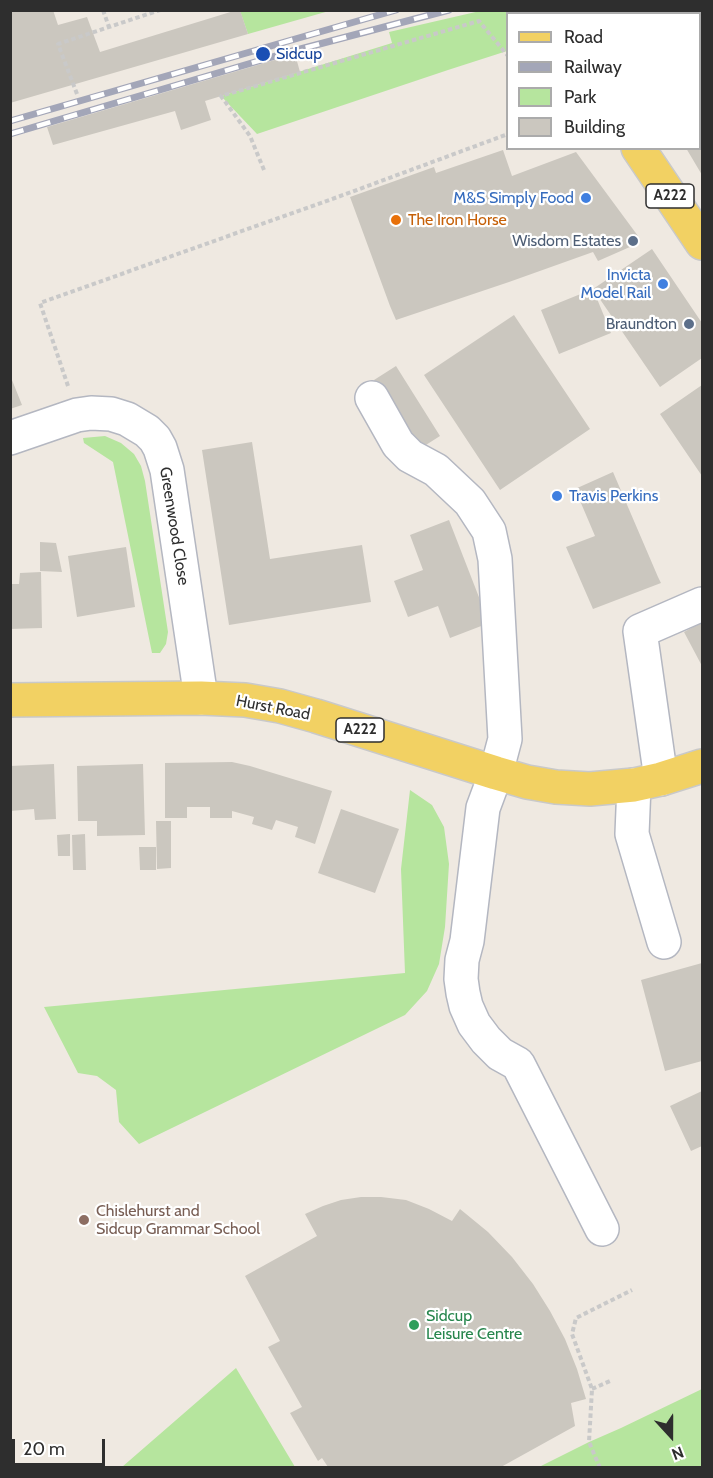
<!DOCTYPE html>
<style>
body{margin:0}
#map{position:relative;width:713px;height:1478px;overflow:hidden;background:#efe9e1;font-family:Cabin,sans-serif}
canvas{display:block}
.frame{position:absolute;inset:0;border:12px solid #2e2e2e;pointer-events:none}
.legend{position:absolute;left:506px;top:12px;width:195px;height:138px;box-sizing:border-box;background:#fff;border:2px solid #ababab;margin:0;padding:8px 10px;list-style:none;font-size:18px;color:#2e2e2e}
.legend li{display:flex;align-items:center;gap:12px;height:30px}
.legend b{width:30px;border:2px solid #ababab}
.north{position:absolute;left:641px;top:1406px;width:60px;height:60px;-webkit-text-stroke:4px #fff;paint-order:stroke;rotate:159deg;font-size:16px;font-weight:700;line-height:24px;text-align:center;color:#2e2e2e}
.north::after{content:'';display:block;margin:auto;width:21px;height:27px;background:#2e2e2e;clip-path:polygon(50% 0,100% 100%,50% 72%,0 100%)}
.scale{position:absolute;left:12px;top:1439px;width:93px;height:27px;box-sizing:border-box;border:3px solid #2e2e2e;border-top:0;padding-left:8px;font-size:18px;line-height:21px;white-space:nowrap;color:#2e2e2e;-webkit-text-stroke:4px #fff;paint-order:stroke}
</style>
<div id="map">
<canvas width="713" height="1478"></canvas>
<div class="frame"></div>
<ul class="legend">
<li><b style="height:8px;background:#f2d163"></b>Road</li>
<li><b style="height:8px;background:#a3a6b8"></b>Railway</li>
<li><b style="height:16px;background:#b6e59e"></b>Park</li>
<li><b style="height:16px;background:#cbc7bf"></b>Building</li>
</ul>
<div class="north">N</div>
<div class="scale">20 m</div>
</div>
<script>
const g = document.querySelector('canvas').getContext('2d');
g.lineJoin = 'round';
function paint(path, color) {
  g.fillStyle = color;
  g.fill(path, 'evenodd');
}
function shape(rows) {
  const path = new Path2D();
  for (const r of rows) {
    path.moveTo(r[0], r[1]);
    for (let i = 2; i < r.length; i += 2) path.lineTo(r[i], r[i + 1]);
  }
  return path;
}
function stroke(path, color, width, dash) {
  g.strokeStyle = color;
  g.lineWidth = width;
  g.lineCap = dash ? 'butt' : 'round';
  g.setLineDash(dash || []);
  g.stroke(path);
}
function label(font, color, halo, rows, align = 'center') {
  g.font = font + ' Cabin,sans-serif';
  g.lineWidth = 4.5;
  g.setLineDash([]);
  g.textBaseline = 'middle';
  g.strokeStyle = halo;
  g.fillStyle = color;
  for (const [text, x, y, turn = 0] of rows) {
    g.save();
    g.translate(x, y);
    g.rotate((+turn || 0) * Math.PI / 180);
    g.textAlign = isNaN(turn) ? turn : align;
    if (halo) g.strokeText(text, 0, 0);
    g.fillText(text, 0, 0);
    g.restore();
  }
}
paint(shape([
 [240,11,240,10,329,11,248,34],
 [480,11,511,11,514,13,508,14,507,51,448,70,257,134,221,96,392,43,389,32],
 [105,436,121,443,134,454,141,466,145,481,168,632,166,644,160,653,152,653,113,462,84,443,83,438],
 [410,790,432,805,444,827,449,864,445,927,439,964,427,991,405,1015,139,1144,119,1122,116,1090,97,1076,78,1073,44,1007,405,973,401,869],
 [236,1368,295,1467,122,1467],
 [702,1389,702,1467,539,1467,589,1442,621,1428]
]), '#b6e59e');
paint(shape([
 [10,10,53,10,58,25,87,17,100,52,237,10,240,10,248,34,10,103],
 [295,54,300,72,205,101,211,120,181,130,175,111,53,145,47,127],
 [702,56,702,175,686,148,700,148,700,57],
 [503,150,512,176,576,152,638,236,639,243,598,261,593,252,509,282,396,320,390,306,350,197,434,167,436,173],
 [652,249,702,323,702,358,660,387,593,289,611,333,559,354,541,310,593,289],
 [514,315,590,429,500,490,424,375],
 [396,366,440,436,418,450,374,380],
 [10,375,22,405,10,409],
 [702,385,702,476,660,414],
 [252,442,270,559,362,545,371,602,229,625,202,450],
 [613,472,658,577,661,583,593,609,566,547,595,536,575,489],
 [449,520,489,623,450,638,438,606,408,617,394,581,423,570,410,535],
 [40,542,56,543,62,572,40,571],
 [126,547,135,607,77,617,68,556],
 [41,572,42,628,10,629,10,584,19,584,20,573],
 [702,622,702,666,684,632],
 [232,762,250,766,332,791,315,844,295,837,298,827,276,820,272,830,252,824,254,817,232,811,232,818,210,818,210,807,187,807,187,818,165,818,165,763],
 [54,764,56,819,35,820,34,809,10,811,10,766],
 [143,764,145,835,97,836,97,821,78,821,77,766],
 [341,809,399,829,375,893,318,873],
 [156,821,171,821,171,868,157,869],
 [70,834,70,856,58,856,57,835],
 [85,834,86,870,73,870,72,835],
 [139,847,156,847,156,870,140,870],
 [702,963,702,1061,665,1071,641,980],
 [702,1091,702,1146,691,1151,670,1106],
 [361,1197,381,1197,406,1200,429,1209,452,1221,460,1209,488,1232,512,1257,533,1284,550,1311,565,1339,577,1369,586,1399,571,1403,575,1426,501,1467,328,1467,322,1458,318,1461,290,1413,302,1407,268,1347,280,1341,245,1276,317,1236,305,1214,323,1206,341,1200]
]), '#cbc7bf');
const minor = shape([
 [635,14,650,10],
 [372,398,398,444,410,456,436,470,470,502,489,531,495,559,505,739,496,773,483,808,467,941,462,960,461,979,463,993,466,1006,474,1024,486,1040,500,1054,518,1064,602,1229],
 [10,438,77,415,91,413,111,414,127,419,147,431,155,439,160,448,167,470,201,698],
 [661,779,640,631,702,604],
 [634,785,632,834,664,942]
]);
const major = shape([
 [543,10,545,14],
 [638,148,702,243],
 [10,700,201,698,245,700,280,706,316,716,496,773,527,782,556,787,590,789,634,785,661,779,702,766]
]);
stroke(minor, '#b4b7c1', 36);
stroke(major, '#c9c9c9', 36);
stroke(shape([
 [103,10,109,27],
 [591,10,592,14],
 [77,94,58,44,160,10],
 [264,170,250,136,221,96,479,21,508,56],
 [68,386,40,303,346,194,508,134],
 [592,1389,610,1381],
 [600,1468,589,1442,592,1389,572,1334,576,1318,632,1290]
]), '#c9c9c9', 4, [4.5, 3]);
stroke(minor, '#fff', 33);
stroke(major, '#f2d163', 33);
const rail = shape([
 [10,121,396,10],
 [10,134,289,52,449,10]
]);
stroke(rail, '#a3a6b8', 7);
stroke(rail, '#fff', 4.5, [14]);
for (const [x, y, r, color] of [
 [263,54,8,"#1a4fb4"],
 [586,198,6,"#3f7fe0"],
 [396,220,6,"#e8710a"],
 [633,241,6,"#5c6f8a"],
 [663,284,6,"#3f7fe0"],
 [689,324,6,"#5c6f8a"],
 [557,496,6,"#3f7fe0"],
 [84,1220,6,"#8d6e63"],
 [414,1325,6,"#2e9e5b"]
]) {
  const dot = new Path2D();
  dot.arc(x, y, r, 0, 2 * Math.PI);
  g.fillStyle = color;
  g.fill(dot);
  stroke(dot, '#fff', 2);
}
for (const [x, y, w] of [
 [670,196,48],
 [360,730,48]
]) {
  const box = new Path2D();
  box.roundRect(x - w / 2, y - 12, w, 24, 4.5);
  g.fillStyle = '#fff';
  g.fill(box);
  stroke(box, '#2e2e2e', 1.5);
}
label('bold 15px', '#2e2e2e', null, [
 ["A222",670,196],
 ["A222",360,730]
]);
label('16px', '#164399', '#fff', [
 ["Sidcup",276,54]
], 'left');
label('16px', '#366cbe', '#fff', [
 ["M&S Simply Food",574,198],
 ["Invicta",651,275],
 ["Model Rail",651,293],
 ["Travis Perkins",569,496,"left"]
], 'right');
label('16px', '#c56008', '#fff', [
 ["The Iron Horse",408,220]
], 'left');
label('16px', '#4e5e75', '#fff', [
 ["Wisdom Estates",621,241],
 ["Braundton",677,324]
], 'right');
label('16px', '#2e2e2e', '#fff', [
 ["Greenwood Close",174,526,81],
 ["Hurst Road",273,708,11]
]);
label('16px', '#785e54', '#fff', [
 ["Chislehurst and",96,1211],
 ["Sidcup Grammar School",96,1229]
], 'left');
label('16px', '#27864d', '#fff', [
 ["Sidcup",426,1316],
 ["Leisure Centre",426,1334]
], 'left');
</script>
